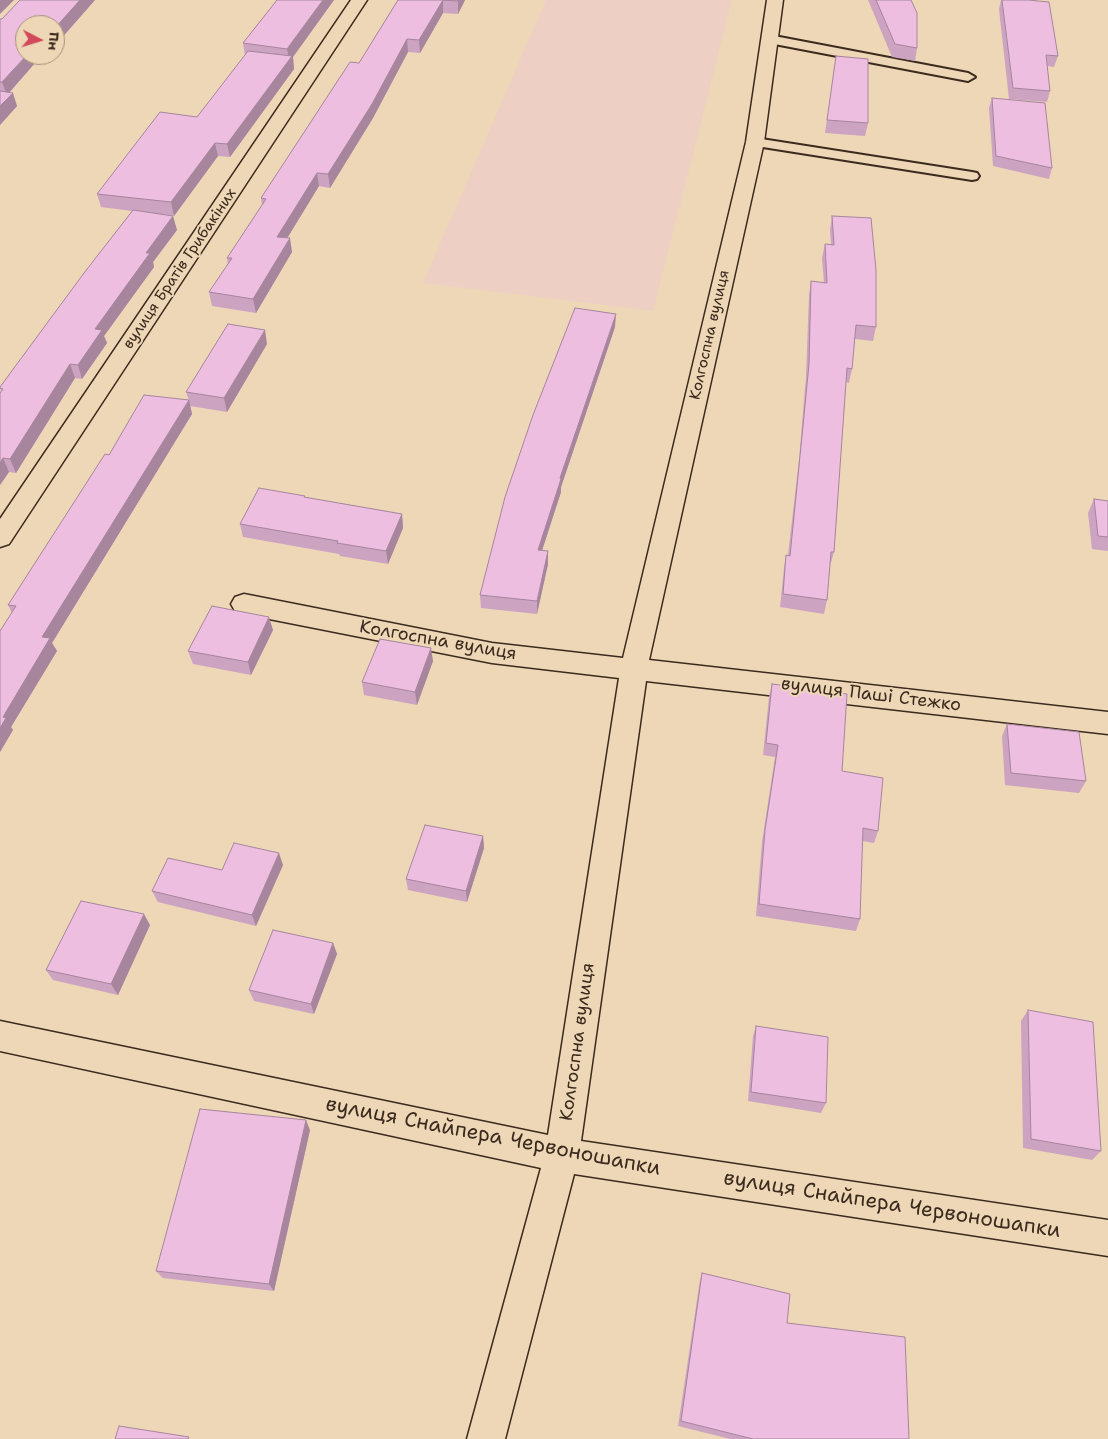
<!DOCTYPE html>
<meta charset="utf-8">
<style>
body{margin:0}
#map{position:relative;width:1108px;height:1439px;overflow:hidden;background:#edd7b6;font-family:"Shantell Sans",sans-serif}
canvas{display:block}
.north{position:absolute;left:15px;top:15px;width:50px;height:50px;box-sizing:border-box;background:#edd7b6;border:1px solid #a69279;border-radius:50%;rotate:95deg;font-size:14px;font-weight:700;line-height:20px;text-align:center;color:#3b2a1e}
.north::after{content:'';display:block;margin:auto;width:18px;height:22px;background:#d1495b;clip-path:polygon(50% 0,100% 100%,50% 72%,0 100%)}
</style>
<div id="map">
<canvas width="1108" height="1439"></canvas>
<div class="north">Пн</div>
</div>
<script>
const g = document.querySelector('canvas').getContext('2d');
g.lineJoin = 'round';
function paint(path, color) {
  g.fillStyle = color;
  g.fill(path, 'evenodd');
}
function shape(rows) {
  const path = new Path2D();
  for (const r of rows) {
    path.moveTo(r[0], r[1]);
    for (let i = 2; i < r.length; i += 2) path.lineTo(r[i], r[i + 1]);
  }
  return path;
}
function stroke(path, color, width, dash) {
  g.strokeStyle = color;
  g.lineWidth = width;
  g.lineCap = dash ? 'butt' : 'round';
  g.setLineDash(dash || []);
  g.stroke(path);
}
function label(font, color, halo, rows, align = 'center') {
  g.font = font + ' "Shantell Sans",sans-serif';
  g.lineWidth = 4;
  g.setLineDash([]);
  g.textBaseline = 'middle';
  g.strokeStyle = halo;
  g.fillStyle = color;
  for (const [text, x, y, turn = 0] of rows) {
    g.save();
    g.translate(x, y);
    g.rotate((+turn || 0) * Math.PI / 180);
    g.textAlign = isNaN(turn) ? turn : align;
    if (halo) g.strokeText(text, 0, 0);
    g.fillText(text, 0, 0);
    g.restore();
  }
}
paint(shape([
 [546,0,732,0,653,311,423,283]
]), '#edd0c3');
const service = shape([
 [769,35,968,73,975,77,968,81,764,42,763,39,764,36,769,35],
 [755,138,972,172,977,173,979,176,977,179,972,180,750,145,748,142,750,139,755,138]
]);
const minor = shape([
 [351,0,367,0,9,544,0,547,0,519,351,0],
 [767,0,783,0,764,142,649,660,1108,712,1108,734,646,681,581,1141,1108,1220,1108,1256,574,1174,505,1439,467,1439,541,1168,0,1051,0,1021,548,1135,619,678,492,663,244,614,235,611,231,604,235,597,244,594,492,643,623,658,746,142,767,0]
]);
stroke(service, '#3b2a1e', 4);
stroke(minor, '#3b2a1e', 3);
paint(service, '#edd7b6');
paint(minor, '#edd7b6');
paint(shape([
 [20,0,95,0,59,41,55,41,55,25,25,25,25,55,42,55,9,93,17,106,0,125,0,19,2,19],
 [277,0,334,0,293,57,294,69,230,157,218,156,174,216,162,214,177,230,153,262,154,267,104,336,107,343,82,379,75,378,16,473,9,472,0,485,0,393,1,392,0,387,132,211,101,207,97,194,197,117,245,56,243,43],
 [398,0,465,0,458,14,443,13,420,53,408,52,373,118,330,188,319,186,287,238,292,252,256,313,212,306,209,292,228,264,227,258,262,205,261,198,359,63],
 [868,0,911,0,917,48,915,61,892,57],
 [1001,0,1028,0,1058,56,1054,67,1047,66,1050,91,1047,102,1009,99,999,9],
 [836,56,868,123,865,136,825,133],
 [992,98,1052,168,1049,179,993,166,989,108],
 [832,216,876,327,873,341,855,339,852,369,849,383,846,382,834,552,830,566,827,600,824,614,780,607,784,568,786,555,788,555,799,460,806,377,809,295,811,281,824,283,822,258,825,244,831,244,830,230],
 [615,327,561,487,561,492,542,550,548,551,548,564,537,614,481,608,480,595],
 [267,344,227,412,190,406,192,414,52,643,57,651,11,727,13,730,0,752,12,613,8,605,109,455,189,400,186,392],
 [305,498,402,514,403,528,388,564,340,556,339,554,243,537,240,524],
 [1094,499,1108,501,1108,551,1092,549,1088,513],
 [273,630,251,675,193,664,188,651],
 [433,661,417,705,364,695,362,682],
 [772,684,842,771,878,831,874,843,862,841,860,919,856,931,756,916,762,842,775,757,763,755,769,697],
 [1007,724,1086,781,1079,793,1005,785,1002,736],
 [483,836,484,848,467,902,408,890,406,879],
 [283,865,256,926,158,902,152,891],
 [150,925,118,995,53,980,46,970],
 [333,943,337,954,314,1014,254,1001,249,990],
 [1028,1010,1101,1151,1092,1160,1023,1148,1021,1021],
 [756,1026,826,1103,821,1113,748,1101,753,1036],
 [310,1130,274,1291,163,1278,156,1271],
 [702,1273,787,1323,909,1439,730,1439,678,1426,700,1280]
]), '#cca3c1');
paint(shape([
 [0,0,14,0,0,14],
 [80,0,95,0,59,41,55,28],
 [323,0,334,0,293,57,294,69,230,157,227,144,289,60,287,49],
 [443,0,443,13,420,53,419,40],
 [458,0,465,0,458,14],
 [407,39,408,52,373,118,330,188,328,174],
 [27,55,42,55,7,95,2,82],
 [13,93,17,106,0,125,0,106],
 [215,143,218,156,174,216,171,202],
 [317,173,319,186,280,250,277,237],
 [173,216,177,230,153,262,154,267,104,336,107,343,82,379,78,365,95,329,146,253],
 [290,238,292,252,256,313,253,299],
 [616,314,615,327,561,487,561,492,538,563,538,550,560,478],
 [265,330,267,344,227,412,224,398],
 [70,364,75,378,16,473,10,459],
 [189,400,192,414,52,643,57,651,11,727,13,730,0,752,0,728,3,717,42,637],
 [3,458,9,472,0,485,0,463],
 [402,514,403,528,388,564,386,551],
 [548,551,548,564,537,614,537,601],
 [269,617,273,630,251,675,248,662],
 [431,648,433,661,417,705,415,692],
 [483,836,484,848,467,902,466,891],
 [279,853,283,865,256,926,252,915],
 [144,914,150,925,118,995,111,984],
 [333,943,337,954,314,1014,311,1004],
 [306,1120,310,1130,274,1291,269,1284]
]), '#a6859d');
const building = shape([
 [20,0,80,0,55,28,55,25,25,25,25,55,27,55,2,82,0,82,0,19,2,19,20,0],
 [277,0,323,0,287,49,243,43,277,0],
 [398,0,458,0,458,1,443,0,419,40,407,39,372,104,328,174,317,173,277,237,290,238,253,299,209,292,232,258,227,258,266,199,261,198,350,62,359,63,398,0],
 [876,0,911,0,917,13,917,48,895,44,876,0],
 [1002,0,1028,0,1049,2,1058,56,1046,55,1050,91,1013,88,1002,0],
 [248,51,292,56,227,144,215,143,171,202,97,194,160,112,197,117,248,51],
 [836,56,868,59,868,123,827,120,836,56],
 [0,91,13,93,0,106,0,91],
 [992,98,1045,103,1052,168,996,156,992,98],
 [133,210,173,216,146,253,150,253,95,329,102,330,78,365,70,364,10,459,3,458,0,463,0,393,3,389,0,388,0,387,84,273,133,210],
 [832,216,871,218,876,270,876,327,856,325,852,369,847,368,834,552,831,552,827,600,783,594,786,555,790,556,801,446,809,364,811,281,827,283,825,244,834,245,832,216],
 [575,308,616,314,560,478,561,479,538,550,548,551,537,601,480,595,505,497,533,415,575,308],
 [228,324,265,330,224,398,186,392,228,324],
 [144,395,189,400,42,637,50,638,3,717,6,718,0,728,0,631,16,606,8,605,105,454,109,455,144,395],
 [259,488,305,496,304,497,402,514,386,551,337,543,338,541,240,524,259,488],
 [1094,499,1108,501,1108,537,1098,536,1094,499],
 [212,606,269,617,248,662,188,651,212,606],
 [380,639,431,648,415,692,362,682,380,639],
 [772,684,847,694,842,771,883,778,878,831,863,828,860,919,759,904,765,830,778,745,766,743,772,684],
 [1007,724,1079,732,1086,781,1011,773,1007,724],
 [425,825,483,836,466,891,406,879,425,825],
 [234,843,279,853,252,915,152,891,168,858,222,870,234,843],
 [81,901,144,914,111,984,46,970,81,901],
 [273,930,333,943,311,1004,249,990,273,930],
 [1028,1010,1093,1022,1101,1151,1031,1139,1028,1010],
 [756,1026,828,1037,826,1103,751,1092,756,1026],
 [200,1109,306,1120,269,1284,156,1271,200,1109],
 [702,1273,790,1294,787,1323,905,1337,909,1439,753,1439,681,1421,702,1273],
 [119,1426,189,1437,188,1439,115,1439,119,1426]
]);
paint(building, '#edbee0');
stroke(building, '#a6859d', 1);
label('15px', '#3b2a1e', '#edd7b6', [
 ["вулиця Братів Грибакіних",180,269,-56],
 ["Колгоспна вулиця",710,335,-77]
]);
label('18px', '#3b2a1e', '#edd7b6', [
 ["Колгоспна вулиця",438,641,10],
 ["вулиця Паші Стежко",871,695,7],
 ["Колгоспна вулиця",578,1042,-82]
]);
label('21px', '#3b2a1e', '#edd7b6', [
 ["вулиця Снайпера Червоношапки",493,1137,11],
 ["вулиця Снайпера Червоношапки",892,1205,9]
]);
</script>
